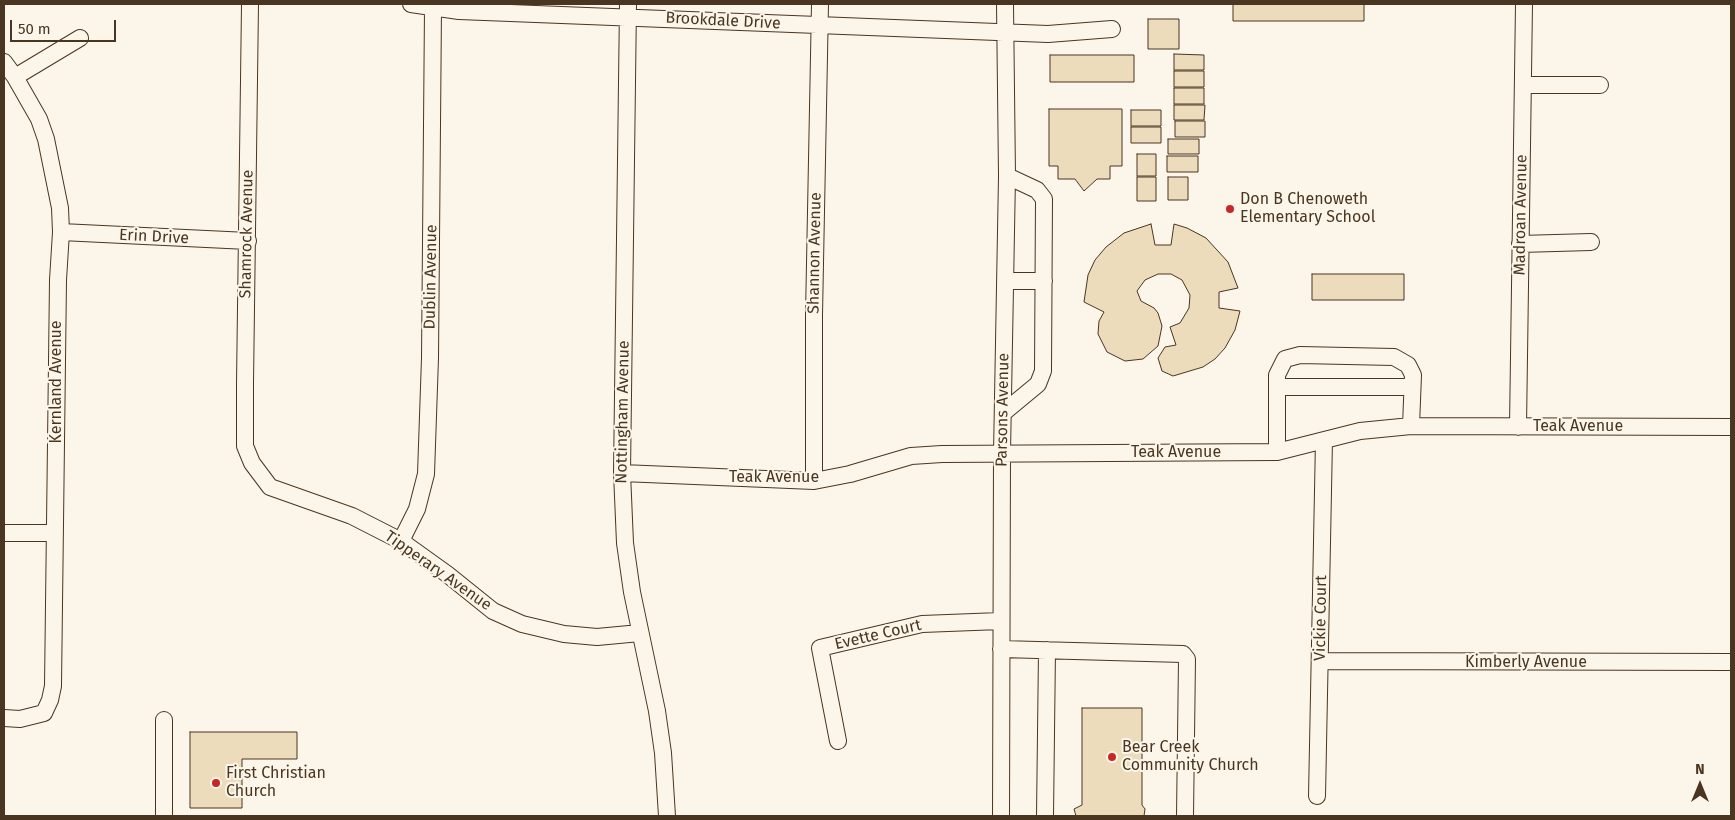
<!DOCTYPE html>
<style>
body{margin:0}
#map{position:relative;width:1735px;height:820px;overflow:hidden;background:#fbf6e9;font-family:"Fira Sans",sans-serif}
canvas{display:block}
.frame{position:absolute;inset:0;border:5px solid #4a3520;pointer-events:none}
.north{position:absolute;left:1675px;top:760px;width:50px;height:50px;-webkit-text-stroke:4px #fbf6e9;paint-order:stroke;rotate:0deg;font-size:14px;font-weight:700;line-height:20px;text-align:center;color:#4a3520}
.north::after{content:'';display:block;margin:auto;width:18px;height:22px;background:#4a3520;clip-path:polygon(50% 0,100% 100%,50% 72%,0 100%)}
.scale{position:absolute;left:10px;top:20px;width:106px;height:22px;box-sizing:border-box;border:2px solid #4a3520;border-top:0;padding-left:6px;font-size:15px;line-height:18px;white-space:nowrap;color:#4a3520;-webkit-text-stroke:4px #fbf6e9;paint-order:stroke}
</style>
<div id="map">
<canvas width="1735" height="820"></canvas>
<div class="frame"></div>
<div class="north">N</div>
<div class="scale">50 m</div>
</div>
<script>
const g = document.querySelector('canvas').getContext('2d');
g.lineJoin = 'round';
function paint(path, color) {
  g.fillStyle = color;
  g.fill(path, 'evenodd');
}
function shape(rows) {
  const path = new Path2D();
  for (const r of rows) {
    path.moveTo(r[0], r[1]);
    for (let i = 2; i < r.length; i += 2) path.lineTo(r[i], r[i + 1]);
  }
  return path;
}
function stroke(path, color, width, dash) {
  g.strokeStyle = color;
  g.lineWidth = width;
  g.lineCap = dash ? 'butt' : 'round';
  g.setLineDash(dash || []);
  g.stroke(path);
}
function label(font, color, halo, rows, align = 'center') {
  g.font = font + ' "Fira Sans",sans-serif';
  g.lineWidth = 4;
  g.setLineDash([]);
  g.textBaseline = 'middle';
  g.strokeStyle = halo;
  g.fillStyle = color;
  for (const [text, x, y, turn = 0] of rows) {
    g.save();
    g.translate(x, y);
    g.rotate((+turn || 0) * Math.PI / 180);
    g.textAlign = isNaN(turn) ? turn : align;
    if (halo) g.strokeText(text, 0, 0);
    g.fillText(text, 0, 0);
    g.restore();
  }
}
const building = shape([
 [1233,4,1364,4,1364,21,1233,21,1233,4],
 [1148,19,1179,19,1179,49,1148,49,1148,19],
 [1174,54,1204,55,1204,70,1174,70,1174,54],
 [1050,55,1134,55,1134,82,1050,82,1050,55],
 [1174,71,1204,71,1204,87,1174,87,1174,71],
 [1174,88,1204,88,1204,104,1174,104,1174,88],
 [1174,105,1205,105,1204,120,1174,120,1174,105],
 [1049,109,1122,109,1122,166,1110,166,1110,179,1097,179,1084,191,1075,179,1058,179,1058,166,1049,166,1049,109],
 [1131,110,1161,110,1161,126,1131,126,1131,110],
 [1175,121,1205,121,1205,137,1175,137,1175,121],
 [1131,127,1161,127,1161,143,1131,143,1131,127],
 [1168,139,1199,139,1199,154,1168,154,1168,139],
 [1137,154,1156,154,1156,176,1137,176,1137,154],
 [1167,156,1198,156,1198,172,1167,172,1167,156],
 [1137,177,1156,177,1156,201,1137,201,1137,177],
 [1168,177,1188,177,1188,200,1168,200,1168,177],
 [1151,224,1155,245,1171,245,1174,224,1187,228,1206,238,1228,262,1238,288,1219,292,1219,308,1240,311,1235,330,1225,348,1215,359,1203,367,1173,376,1162,371,1158,358,1165,347,1176,345,1170,327,1180,323,1189,308,1190,295,1182,280,1171,274,1158,274,1145,280,1137,291,1141,301,1154,308,1158,313,1162,326,1158,346,1143,359,1125,361,1107,352,1098,334,1099,321,1104,312,1084,302,1088,275,1095,260,1106,247,1124,233,1151,224],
 [1312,274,1404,274,1404,300,1312,300,1312,274],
 [1082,708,1142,708,1142,805,1145,809,1144,816,1076,816,1074,809,1082,805,1082,708],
 [190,732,297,732,297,759,242,759,242,808,190,808,190,732]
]);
paint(building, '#ecdcbc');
stroke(building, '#4a3520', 1);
const minor = shape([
 [250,4,245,383,245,446,252,463,270,487,352,516,401,541,447,574,493,611,522,624,564,634,597,637,640,633],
 [411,4,459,11,1048,34,1112,29],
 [628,4,622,473,625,543,632,592,657,711,663,753,667,816],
 [4,62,15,77,39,119,46,139,60,208,61,232,58,280,53,686,50,700,44,713,20,719,4,718],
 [15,77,80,38],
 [1523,85,1600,85],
 [61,232,248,241],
 [1520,244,1591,242],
 [1005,281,1044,281],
 [1277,387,1412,387],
 [1003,413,1038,384,1043,371,1044,199,1037,190,1007,176],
 [1518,427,1524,4],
 [1277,452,1277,375,1285,359,1300,355,1394,357,1408,365,1413,375,1411,426],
 [622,473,814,481,850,474,911,456,942,454,1277,452,1360,431,1411,426,1731,427],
 [814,481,814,315,820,4],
 [4,533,55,533],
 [401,541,417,509,426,474,430,358,433,8],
 [1001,649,1183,654,1187,659,1185,816],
 [1320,661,1731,662],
 [164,720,164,816],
 [838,741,820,648,922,624,1000,621],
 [1317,796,1324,440],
 [1001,816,1002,453,1007,176,1005,4],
 [1045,816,1047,650]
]);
stroke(minor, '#4a3520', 18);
stroke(minor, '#fbf6e9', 16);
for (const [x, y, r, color] of [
 [1230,209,5,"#c62828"],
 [1112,757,5,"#c62828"],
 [216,783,5,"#c62828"]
]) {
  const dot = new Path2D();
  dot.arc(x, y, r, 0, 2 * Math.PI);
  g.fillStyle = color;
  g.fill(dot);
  stroke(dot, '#fbf6e9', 2);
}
label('16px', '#4a3520', '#fbf6e9', [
 ["Brookdale Drive",723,21,3],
 ["Madroan Avenue",1521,215,-89],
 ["Shamrock Avenue",247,234,-89],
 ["Erin Drive",154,237,3],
 ["Shannon Avenue",815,253,-89],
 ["Dublin Avenue",431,277,-89],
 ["Kernland Avenue",57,382,-90],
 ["Parsons Avenue",1003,410,-89],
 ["Nottingham Avenue",623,412,-89],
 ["Teak Avenue",1578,427],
 ["Teak Avenue",1176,453],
 ["Teak Avenue",774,478],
 ["Tipperary Avenue",438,571,35],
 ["Vickie Court",1321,618,-89],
 ["Evette Court",878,635,-13],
 ["Kimberly Avenue",1526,663]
]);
label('16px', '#4a3520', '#fbf6e9', [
 ["Don B Chenoweth",1240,200],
 ["Elementary School",1240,218],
 ["Bear Creek",1122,748],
 ["Community Church",1122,766],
 ["First Christian",226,774],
 ["Church",226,792]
], 'left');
</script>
